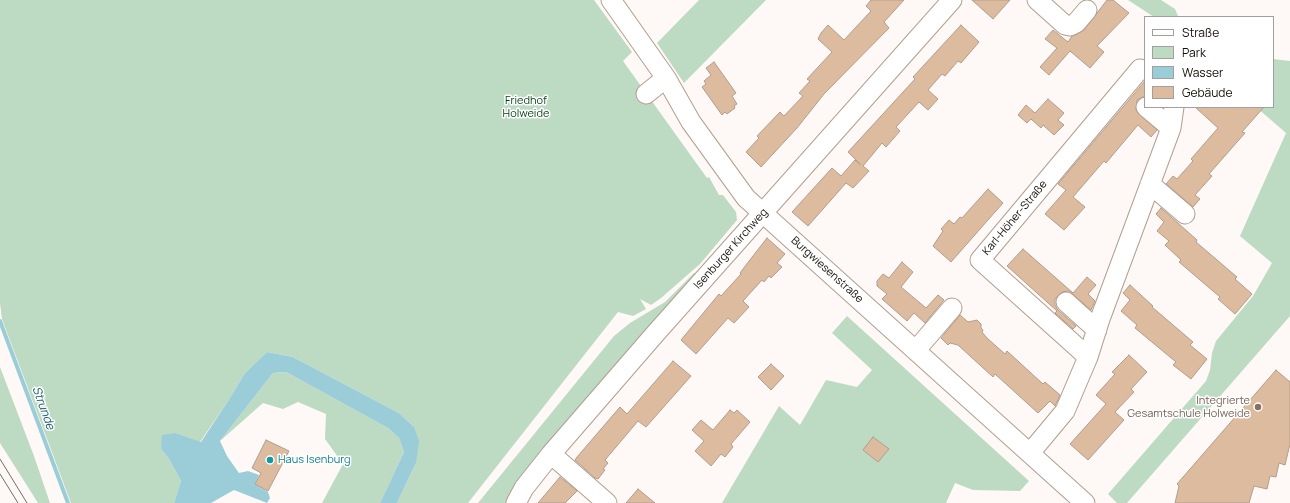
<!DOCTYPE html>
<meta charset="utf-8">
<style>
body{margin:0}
#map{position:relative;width:1290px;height:503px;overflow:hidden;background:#fef9f6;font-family:Manrope,sans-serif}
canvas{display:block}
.legend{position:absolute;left:1144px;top:16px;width:130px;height:92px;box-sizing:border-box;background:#fff;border:1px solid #a29f9d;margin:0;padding:5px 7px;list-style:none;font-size:12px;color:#160f09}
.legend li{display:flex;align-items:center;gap:8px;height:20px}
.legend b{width:20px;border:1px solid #a29f9d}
</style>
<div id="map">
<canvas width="1290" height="503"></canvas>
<ul class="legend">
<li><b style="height:5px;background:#fff"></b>Straße</li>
<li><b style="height:11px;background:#bddac2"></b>Park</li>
<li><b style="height:11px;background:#9bcdd9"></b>Wasser</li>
<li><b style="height:11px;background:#ddbb9f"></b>Gebäude</li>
</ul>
</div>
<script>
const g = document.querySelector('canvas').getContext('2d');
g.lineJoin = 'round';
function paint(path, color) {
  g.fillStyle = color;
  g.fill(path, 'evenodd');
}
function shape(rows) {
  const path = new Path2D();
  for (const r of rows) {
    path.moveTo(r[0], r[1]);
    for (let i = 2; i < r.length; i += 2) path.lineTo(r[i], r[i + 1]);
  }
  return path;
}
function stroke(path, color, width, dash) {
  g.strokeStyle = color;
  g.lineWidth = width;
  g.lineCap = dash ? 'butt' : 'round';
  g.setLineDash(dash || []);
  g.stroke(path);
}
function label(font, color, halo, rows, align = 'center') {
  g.font = font + ' Manrope,sans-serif';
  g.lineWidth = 3;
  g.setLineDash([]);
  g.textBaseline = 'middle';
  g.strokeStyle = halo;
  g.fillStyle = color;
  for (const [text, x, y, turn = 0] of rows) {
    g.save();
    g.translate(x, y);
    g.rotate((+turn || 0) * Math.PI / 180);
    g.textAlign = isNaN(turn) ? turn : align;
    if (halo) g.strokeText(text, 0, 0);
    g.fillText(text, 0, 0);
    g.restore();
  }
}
paint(shape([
 [0,0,594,0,632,52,623,61,707,178,709,177,719,195,723,195,736,212,737,220,700,264,661,298,651,305,640,299,646,309,633,316,618,312,468,503,397,503,416,463,414,427,399,413,293,357,267,352,245,373,228,401,200,442,176,433,161,449,169,459,181,481,174,503,71,503,2,319,0,303],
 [699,0,766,0,684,83,657,43],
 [1128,0,1161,0,1175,9,1178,16,1154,17],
 [1273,59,1290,61,1290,316,1127,503,1117,503,1108,494,1206,381,1210,370,1212,353,1216,341,1253,296,1272,263,1240,236,1286,133,1256,107,1273,107],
 [699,272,508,503,478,503,614,336,630,323,665,302,694,273],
 [847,316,1029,481,1020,491,973,490,955,483,946,503,722,503,779,406,800,425,826,380,857,387,872,370,832,333],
 [0,367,34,456,50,503,38,503,0,443],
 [286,372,388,428,399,438,404,452,380,503,322,503,343,464,325,439,326,414,298,402,283,409,263,403,220,441,273,373]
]), '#bddac2');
paint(shape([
 [267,352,293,357,399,413,414,427,419,441,416,463,397,503,380,503,404,452,399,438,388,428,286,372,273,373,220,441,227,456,239,473,248,471,259,475,255,484,268,492,270,498,267,503,234,490,211,503,174,503,181,481,169,459,161,449,162,435,176,433,201,442,228,401,245,373]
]), '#9bcdd9');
stroke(shape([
 [0,321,68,503]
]), '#9bcdd9', 4);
const building = shape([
 [871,0,904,0,884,22,889,28,824,94,797,128,761,167,746,152,759,138,757,136,780,112,784,116,803,96,799,93,810,81,807,79,832,52,818,39,821,33,828,25,844,40,871,11,866,6,871,0],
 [972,0,1010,0,993,19,972,0],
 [1107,0,1113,0,1129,13,1097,46,1104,52,1090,68,1070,51,1049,75,1040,67,1057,48,1045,39,1053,30,1068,42,1072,36,1084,30,1107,0],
 [961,25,979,42,961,63,958,61,945,76,942,74,928,90,938,99,928,110,919,102,896,127,900,131,886,147,882,143,863,166,869,171,853,188,846,183,808,226,792,212,832,168,841,176,855,160,861,165,848,152,915,79,913,77,961,25],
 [714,62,736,93,732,96,737,104,734,106,735,108,727,114,725,112,722,115,702,87,706,84,704,81,711,75,706,68,714,62],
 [1145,81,1145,96,1137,100,1136,110,1157,130,1151,137,1138,125,1106,163,1104,161,1073,197,1085,207,1064,230,1045,214,1066,190,1058,184,1145,81],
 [1048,99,1064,113,1058,120,1064,125,1054,135,1043,125,1041,128,1031,119,1027,123,1018,115,1026,105,1035,113,1048,99],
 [1195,107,1264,107,1242,132,1245,133,1209,174,1212,176,1195,195,1200,199,1193,207,1166,184,1173,176,1177,179,1193,161,1191,159,1218,128,1195,107],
 [988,189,1003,203,951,262,933,246,943,231,941,229,949,220,954,224,960,217,962,218,988,189],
 [1161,208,1197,240,1196,242,1237,277,1235,279,1252,294,1235,314,1218,299,1220,297,1179,262,1181,260,1165,245,1169,241,1157,231,1164,222,1156,214,1161,208],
 [767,238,785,254,777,263,782,267,771,278,769,276,764,282,762,280,743,301,749,307,734,323,728,318,696,354,681,340,719,294,721,296,741,274,740,273,746,265,767,238],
 [1023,249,1073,293,1087,277,1096,285,1088,294,1095,301,1091,310,1069,291,1062,292,1055,299,1055,305,1058,310,1076,326,1073,329,1055,313,1057,311,1007,266,1023,249],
 [902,262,913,272,901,287,926,308,938,295,944,300,925,323,914,313,907,321,882,299,887,294,877,286,877,281,883,274,889,278,902,262],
 [1130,285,1153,306,1152,307,1193,342,1190,345,1207,359,1191,379,1173,365,1176,362,1135,328,1137,325,1121,311,1130,300,1123,293,1130,285],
 [960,315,968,322,977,320,981,324,981,328,983,330,982,332,987,338,1005,354,1007,351,1043,384,1045,382,1060,395,1055,406,1050,401,1038,413,995,374,993,377,958,345,950,343,948,345,941,338,960,315],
 [1129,355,1147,372,1131,389,1134,392,1115,412,1124,420,1088,460,1070,444,1106,404,1096,395,1115,374,1112,372,1129,355],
 [673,361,691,376,646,427,638,421,605,460,608,463,603,469,605,470,598,479,595,478,575,460,577,457,620,407,627,414,673,361],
 [771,364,784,376,771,390,758,377,771,364],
 [1276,370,1290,382,1290,444,1285,465,1279,463,1276,477,1270,476,1267,489,1254,486,1249,503,1175,503,1179,486,1177,484,1276,370],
 [730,410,734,413,737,410,750,422,731,444,733,447,725,457,721,454,711,466,695,451,704,441,692,430,701,420,713,430,730,410],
 [873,437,889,449,878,462,863,450,873,437],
 [266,440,289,451,268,491,255,484,261,473,252,468,266,440],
 [560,477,577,491,565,503,538,503,560,477],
 [638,489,655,503,626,503,638,489]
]);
paint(building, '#ddbb9f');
stroke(building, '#b19d8d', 1);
const minor = shape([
 [611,0,666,78,691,122,746,198,1085,503],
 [1037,0,1065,25,1070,26,1076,23,1087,10],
 [646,94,666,78],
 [1146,107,1171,128],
 [1150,184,1185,214],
 [1066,302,1097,330],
 [916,350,952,308],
 [1088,357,980,260,1140,69,1145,70],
 [1030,453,1065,411,1088,357,1100,319,1171,128,1174,107],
 [551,454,607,503],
 [516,503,524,488,551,454,655,334,952,0]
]);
stroke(minor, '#b29e8e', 21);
stroke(minor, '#fff', 19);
stroke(shape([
 [0,459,27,503],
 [0,474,18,503]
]), '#736c68', 1);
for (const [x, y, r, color] of [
 [1258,407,4,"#8d6e63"],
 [270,460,4,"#0f9aa8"]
]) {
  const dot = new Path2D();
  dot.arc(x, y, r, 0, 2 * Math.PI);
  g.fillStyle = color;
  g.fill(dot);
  stroke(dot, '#fff', 1.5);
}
label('11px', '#003a15', '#fff', [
 ["Friedhof",526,101],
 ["Holweide",526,114]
]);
label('11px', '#160f09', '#fff', [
 ["Karl-Höher-Straße",1015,218,-50],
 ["Isenburger Kirchweg",731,249,-48],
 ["Burgwiesenstraße",827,270,42]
]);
label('11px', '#785e54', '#fff', [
 ["Integrierte",1250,401],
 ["Gesamtschule Holweide",1250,414]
], 'right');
label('11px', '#0d838f', '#fff', [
 ["Haus Isenburg",278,460]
], 'left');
label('italic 12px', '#1a5d6a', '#fff', [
 ["Strunde",43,408,70]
]);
</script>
